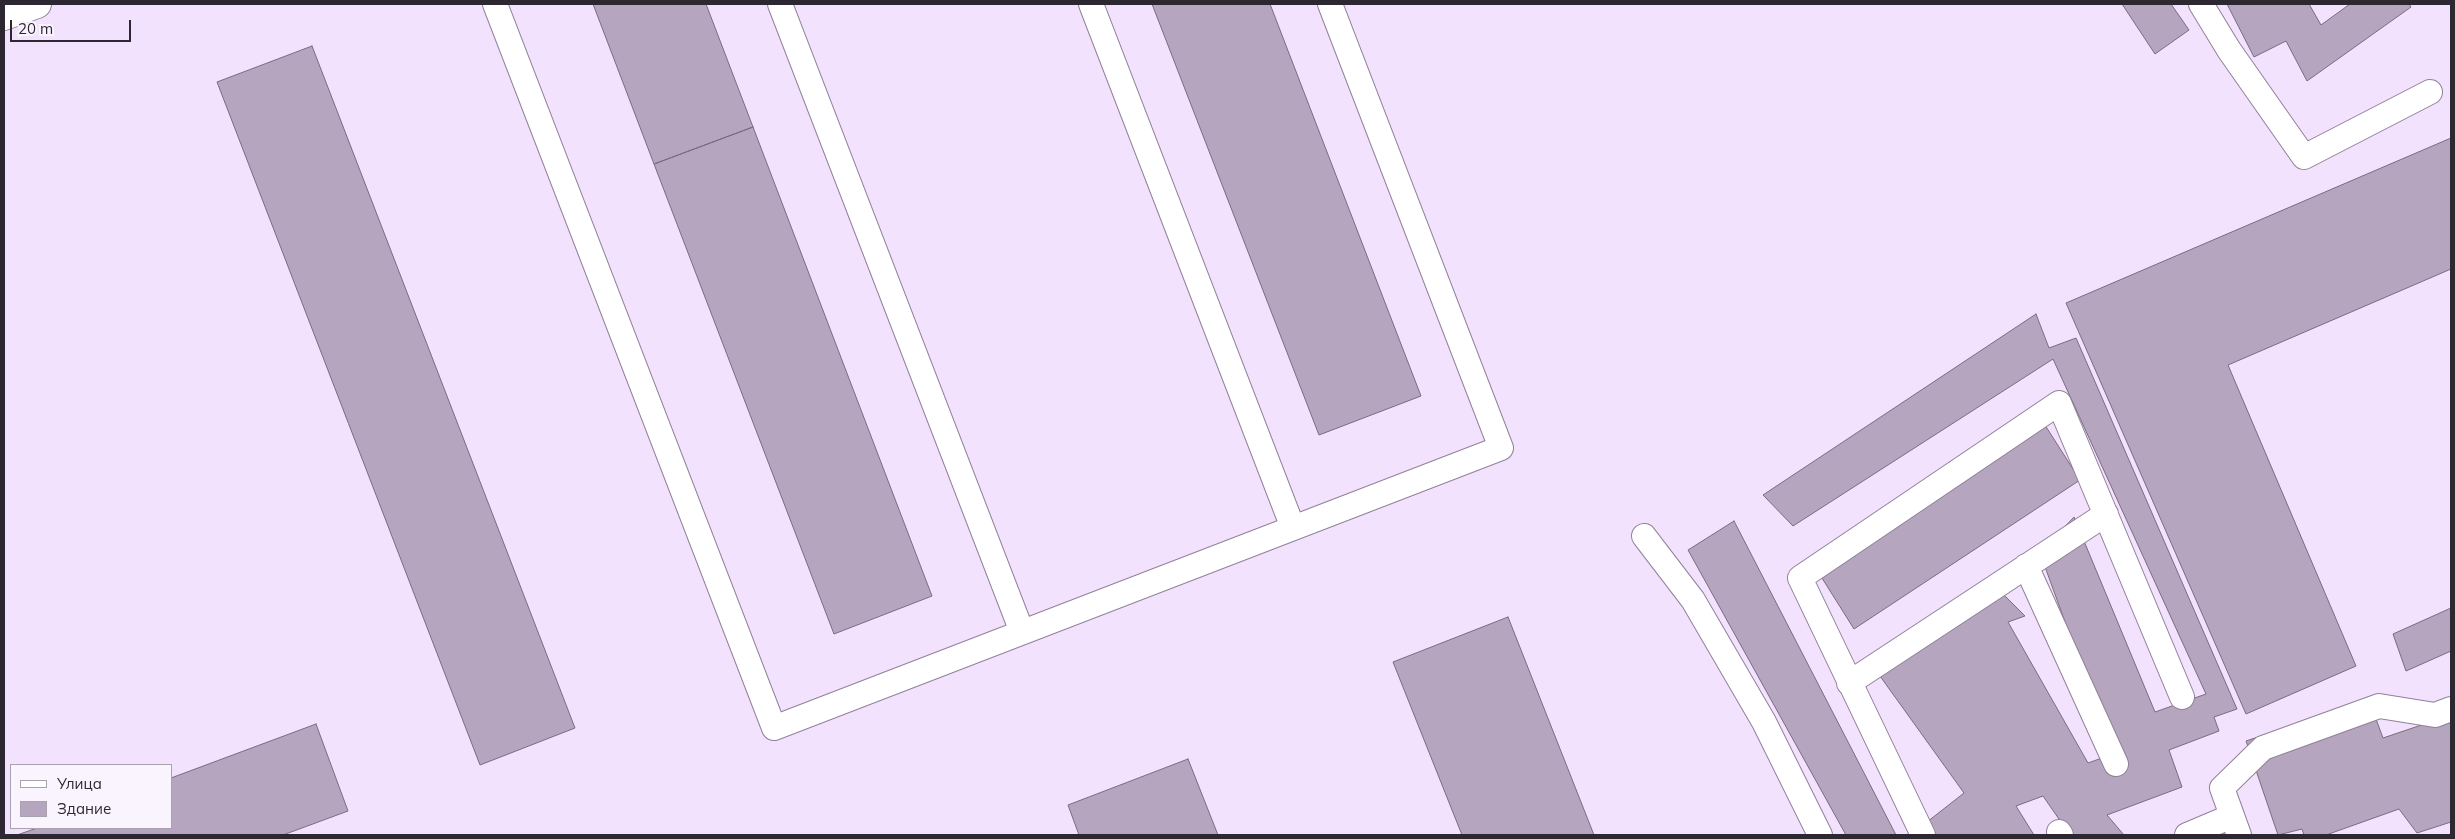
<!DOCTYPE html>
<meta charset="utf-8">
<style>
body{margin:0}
#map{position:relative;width:2455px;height:839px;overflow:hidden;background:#f3e2fd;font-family:Mulish,sans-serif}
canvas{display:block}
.frame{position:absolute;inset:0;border:5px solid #2d2731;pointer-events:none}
.legend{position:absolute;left:10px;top:764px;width:162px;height:65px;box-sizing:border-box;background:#faf4ff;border:1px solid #a8a2ad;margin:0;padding:6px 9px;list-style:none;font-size:15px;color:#2d2731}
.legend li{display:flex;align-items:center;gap:10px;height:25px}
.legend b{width:25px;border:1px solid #a8a2ad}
.scale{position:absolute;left:10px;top:20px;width:121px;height:22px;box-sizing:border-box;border:2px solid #2d2731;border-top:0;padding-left:6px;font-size:15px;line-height:18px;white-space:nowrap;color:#2d2731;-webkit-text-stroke:4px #faf4ff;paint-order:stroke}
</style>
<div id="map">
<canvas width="2455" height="839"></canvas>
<div class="frame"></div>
<ul class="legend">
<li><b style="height:6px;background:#fff"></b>Улица</li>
<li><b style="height:14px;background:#b5a5be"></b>Здание</li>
</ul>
<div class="scale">20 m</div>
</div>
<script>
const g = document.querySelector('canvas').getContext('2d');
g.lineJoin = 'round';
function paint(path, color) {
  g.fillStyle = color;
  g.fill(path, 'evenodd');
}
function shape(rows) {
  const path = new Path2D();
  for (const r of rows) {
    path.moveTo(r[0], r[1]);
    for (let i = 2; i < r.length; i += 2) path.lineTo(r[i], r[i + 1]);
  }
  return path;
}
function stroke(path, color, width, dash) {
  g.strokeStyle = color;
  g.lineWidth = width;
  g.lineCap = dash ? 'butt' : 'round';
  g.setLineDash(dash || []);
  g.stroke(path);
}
const building = shape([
 [593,4,706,4,753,127,654,164,593,4],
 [1152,4,1270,4,1421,396,1319,435,1152,4],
 [2122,4,2171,4,2189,30,2155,54,2122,4],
 [2227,4,2309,4,2321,25,2350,4,2409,4,2411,7,2307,81,2286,41,2254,57,2227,4],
 [312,46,575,728,480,765,217,82,312,46],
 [753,127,932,596,834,634,654,164,753,127],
 [2451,138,2451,269,2228,365,2356,666,2246,714,2066,303,2451,138],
 [2036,314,2049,348,2076,338,2237,709,2214,717,2219,731,2169,750,2182,787,2107,815,2124,835,2070,835,2043,796,2016,806,2034,835,1935,835,1927,822,1964,793,1867,658,1994,585,2025,616,2008,622,2088,763,2113,754,2040,553,2074,517,2155,712,2206,694,2053,359,1793,526,1763,495,2036,314],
 [2036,411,2080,480,1854,629,1810,559,2036,411],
 [1734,521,1895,833,1896,835,1846,835,1688,550,1734,521],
 [2451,608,2451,651,2406,671,2393,634,2451,608],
 [1508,617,1594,835,1462,835,1393,662,1508,617],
 [2369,700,2383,738,2451,715,2451,822,2417,833,2399,809,2326,835,2304,835,2302,829,2278,835,2246,741,2369,700],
 [316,724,348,811,283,835,17,835,37,828,171,828,171,778,316,724],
 [1188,759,1218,835,1079,835,1068,805,1188,759]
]);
paint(building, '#b5a5be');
stroke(building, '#796b82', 1);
const service = shape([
 [495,4,774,728,1501,448,1330,4],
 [780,4,1022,632],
 [1091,4,1293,528],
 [2201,4,2229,50,2304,157,2430,92],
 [1644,536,1693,600,1764,722,1820,835],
 [2026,566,2116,764],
 [1849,683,2106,514],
 [2059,832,2061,835],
 [1923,835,1800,578,2059,403,2182,697],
 [2187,835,2232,816],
 [2239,835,2222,788,2263,748,2379,706,2435,715,2451,709]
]);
const minor = shape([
 [4,16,37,4]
]);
stroke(service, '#908199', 26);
stroke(minor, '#908199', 30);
stroke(service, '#fff', 24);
stroke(minor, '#fff', 28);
</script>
